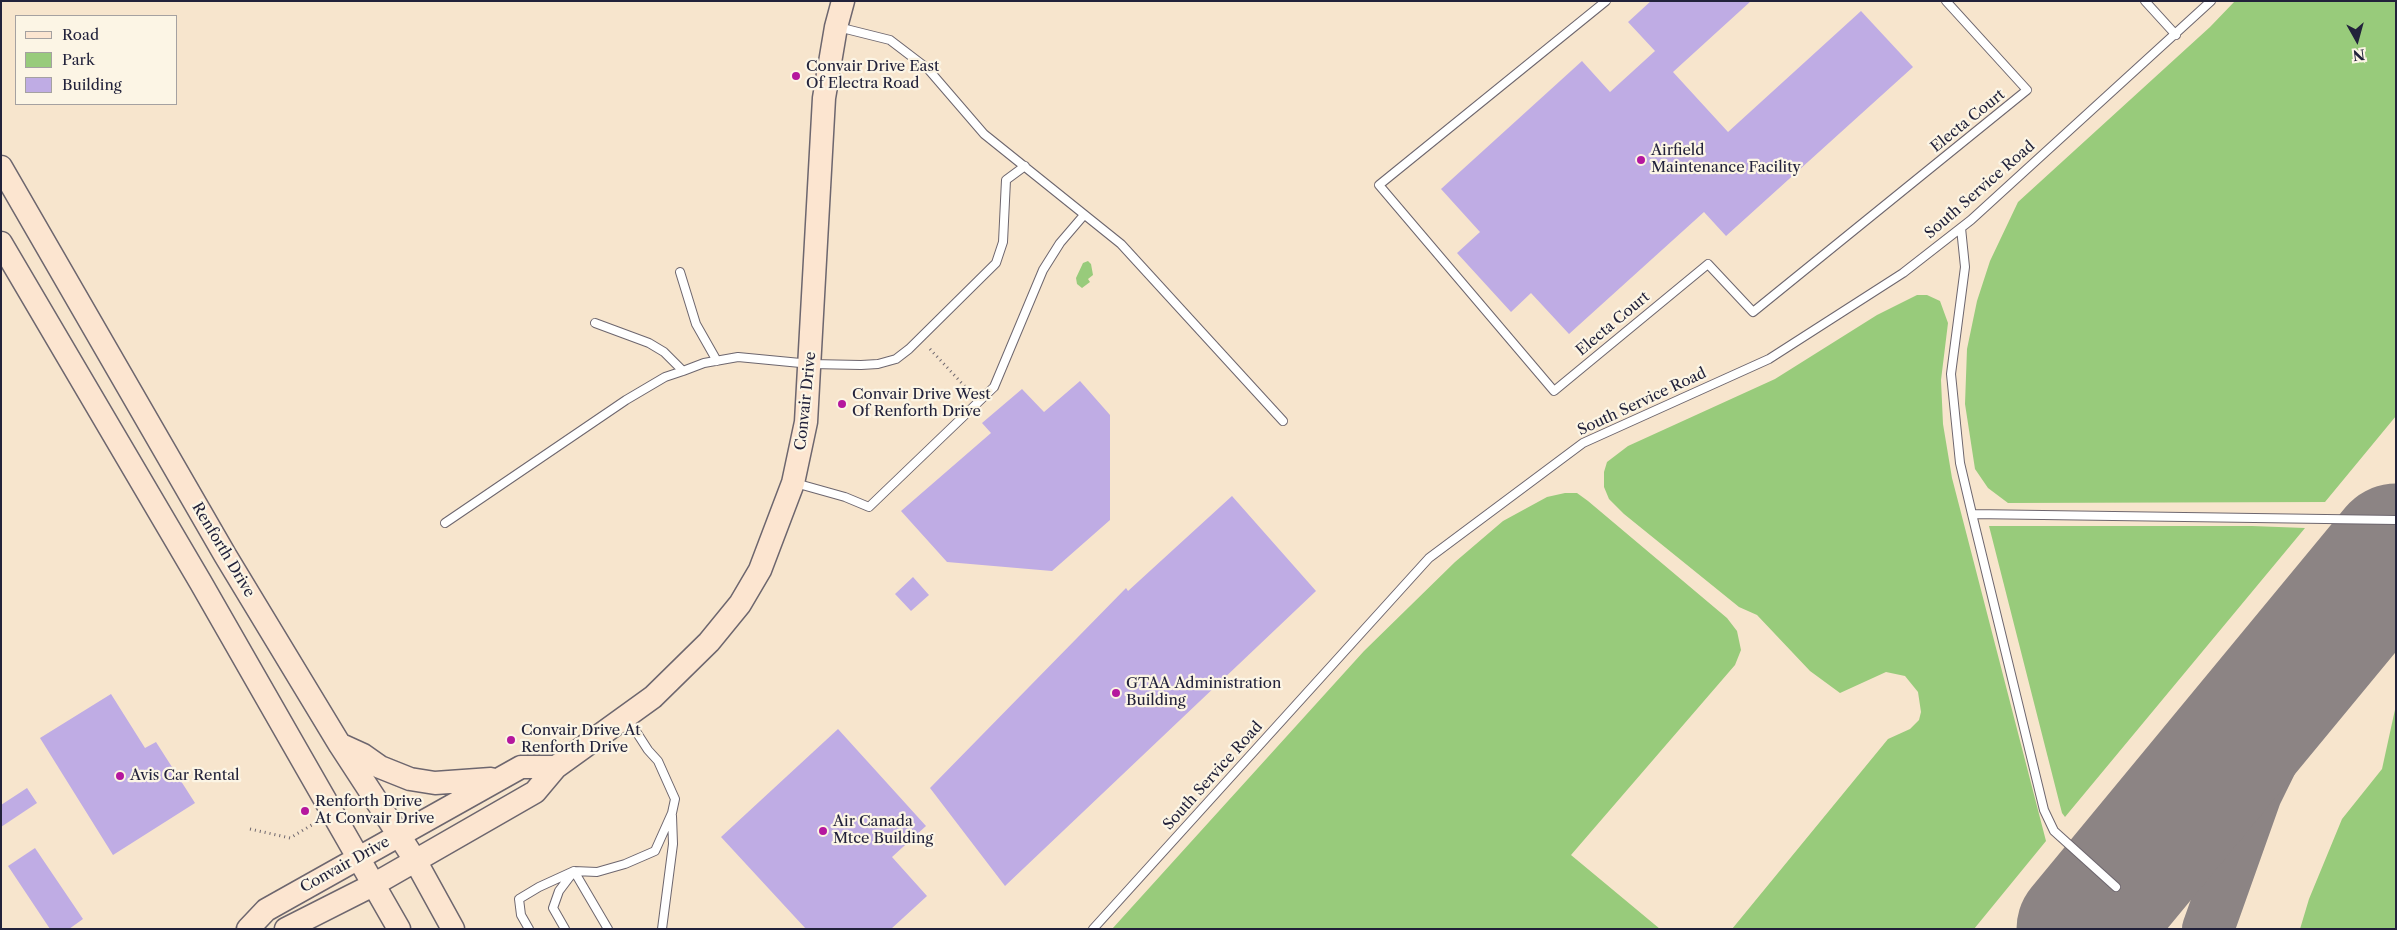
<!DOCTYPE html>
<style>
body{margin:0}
#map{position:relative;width:2397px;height:930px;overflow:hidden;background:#f7e5cd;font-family:"Libre Caslon Text",serif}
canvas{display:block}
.frame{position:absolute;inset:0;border:2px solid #22223b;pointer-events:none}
.legend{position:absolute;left:15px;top:15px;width:162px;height:90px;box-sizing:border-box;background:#fcf5e5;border:1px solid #a5a1a1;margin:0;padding:6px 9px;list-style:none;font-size:15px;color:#22223b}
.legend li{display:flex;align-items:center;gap:10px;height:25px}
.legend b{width:25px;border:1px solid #a5a1a1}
.north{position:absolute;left:2332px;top:15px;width:50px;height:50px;-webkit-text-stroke:4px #fcf5e5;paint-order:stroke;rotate:173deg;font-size:14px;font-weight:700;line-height:20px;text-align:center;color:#22223b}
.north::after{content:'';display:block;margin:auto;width:18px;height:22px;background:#22223b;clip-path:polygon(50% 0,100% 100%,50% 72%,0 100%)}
</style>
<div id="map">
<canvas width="2397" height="930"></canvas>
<div class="frame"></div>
<ul class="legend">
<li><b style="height:6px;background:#fce5d0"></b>Road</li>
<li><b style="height:14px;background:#98cb7b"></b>Park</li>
<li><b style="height:14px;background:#bface4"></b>Building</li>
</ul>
<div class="north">N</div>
</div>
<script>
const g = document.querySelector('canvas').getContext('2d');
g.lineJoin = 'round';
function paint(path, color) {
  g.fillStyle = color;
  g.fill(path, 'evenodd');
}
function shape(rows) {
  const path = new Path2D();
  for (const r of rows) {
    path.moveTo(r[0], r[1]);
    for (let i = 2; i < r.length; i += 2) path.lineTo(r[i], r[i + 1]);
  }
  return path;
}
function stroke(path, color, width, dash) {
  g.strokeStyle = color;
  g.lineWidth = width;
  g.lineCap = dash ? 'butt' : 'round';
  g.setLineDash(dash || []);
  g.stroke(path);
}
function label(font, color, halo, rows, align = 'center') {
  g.font = font + ' "Libre Caslon Text",serif';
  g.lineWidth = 4.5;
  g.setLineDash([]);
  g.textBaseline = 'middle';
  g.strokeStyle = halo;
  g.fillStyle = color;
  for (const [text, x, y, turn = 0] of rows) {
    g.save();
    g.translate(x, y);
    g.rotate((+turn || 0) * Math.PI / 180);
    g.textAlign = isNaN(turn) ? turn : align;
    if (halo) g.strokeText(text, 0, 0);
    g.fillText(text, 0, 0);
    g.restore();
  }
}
paint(shape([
 [2235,1,2396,1,2396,416,2325,502,2008,503,1988,488,1975,469,1965,404,1967,349,1977,301,1990,261,2018,202,2210,27],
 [1088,261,1091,264,1093,275,1088,279,1090,282,1082,288,1077,284,1076,278,1083,263],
 [1917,295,1927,295,1940,301,1948,323,1941,380,1943,424,1952,478,2046,841,1974,929,1732,929,1888,739,1910,729,1919,720,1921,712,1918,692,1905,676,1886,672,1840,693,1810,671,1757,615,1739,607,1624,514,1609,499,1604,487,1604,472,1607,462,1628,446,1775,379,1877,315],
 [1565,493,1577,493,1588,501,1727,618,1737,631,1741,650,1735,665,1571,855,1660,929,1112,929,1364,651,1455,562,1503,521,1547,497],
 [1989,526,2252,526,2305,528,2065,817,2062,813],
 [2396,705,2396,929,2300,929,2309,899,2342,819,2382,769]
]), '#98cb7b');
stroke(shape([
 [2208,929,2256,794,2349,605]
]), '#8c8484', 52);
stroke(shape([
 [2082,929,2396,549]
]), '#8c8484', 131);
paint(shape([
 [1651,1,1751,1,1673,72,1728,132,1861,11,1913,67,1726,236,1704,212,1569,334,1531,293,1511,312,1457,253,1480,232,1441,189,1582,61,1610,92,1655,51,1628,22],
 [1080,381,1110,415,1110,520,1052,571,947,562,901,511,991,433,982,423,1022,389,1044,412],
 [1232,496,1316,591,1005,886,930,788,1126,588,1128,591],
 [913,577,929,595,911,611,895,594],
 [111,694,145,748,156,742,195,803,113,855,40,738],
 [838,729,926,826,892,857,927,896,891,929,806,929,721,837],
 [27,788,37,803,1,827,1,805],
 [35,848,83,919,69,929,50,929,8,866]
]), '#bface4');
const lane = shape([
 [1606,1,1379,185,1554,391,1708,264,1753,312,2027,90,1946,1],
 [2145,1,2176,35],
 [838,27,890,40,928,69,984,134,1121,244,1283,421],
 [1961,228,1965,267,1951,374,1960,463,1972,514,2044,810,2054,831,2116,887],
 [680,272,696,324,717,361],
 [595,323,649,343,664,352,683,371],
 [795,483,845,497,869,507,994,387,1043,270,1060,243,1084,215],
 [1972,514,2396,520],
 [445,523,626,400,665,377,683,371,704,363,738,357,811,364,861,365,878,364,896,359,909,349,996,263,1003,242,1006,180,1025,166],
 [529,929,521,915,519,899,539,887,574,871,597,872,625,864,655,851,672,813,675,799,658,761,648,750,628,719],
 [565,929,553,908,559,891,574,871,608,929],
 [662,929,673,844,672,816],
 [1093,929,1429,558,1583,443,1769,359,1903,273,1971,220,2211,1]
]);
const secondary = shape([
 [1,167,225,555,340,745,415,860,453,929],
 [1,243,201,583,399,929],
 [341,745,363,755,380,767,410,779,435,783,491,779],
 [248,929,266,910,521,767,556,767],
 [286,929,373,885,535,792,556,767,653,697,709,642,740,604,760,570,793,483,806,422,824,98,836,27,843,1]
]);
stroke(lane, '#6d666e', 10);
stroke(secondary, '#6d666e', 25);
stroke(shape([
 [930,349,970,392],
 [250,829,290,838,315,823]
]), '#6d666e', 3, [1, 4]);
stroke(lane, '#fff', 8);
stroke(secondary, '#fce5d0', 22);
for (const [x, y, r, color] of [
 [796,76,5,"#b5179e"],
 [1641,160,5,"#b5179e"],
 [842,404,5,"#b5179e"],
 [1116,693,5,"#b5179e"],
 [511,740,5,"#b5179e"],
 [120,776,5,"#b5179e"],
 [305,811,5,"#b5179e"],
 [823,831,5,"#b5179e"]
]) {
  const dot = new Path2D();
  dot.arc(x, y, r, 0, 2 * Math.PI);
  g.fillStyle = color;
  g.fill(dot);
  stroke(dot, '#fcf5e5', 2);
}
label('15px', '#22223b', '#fcf5e5', [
 ["Convair Drive East",806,67],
 ["Of Electra Road",806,84],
 ["Airfield",1651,151],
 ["Maintenance Facility",1651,168],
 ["Convair Drive West",852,395],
 ["Of Renforth Drive",852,412],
 ["GTAA Administration",1126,684],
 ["Building",1126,701],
 ["Convair Drive At",521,731],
 ["Renforth Drive",521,748],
 ["Avis Car Rental",130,776],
 ["Renforth Drive",315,802],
 ["At Convair Drive",315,819],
 ["Air Canada",833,822],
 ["Mtce Building",833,839]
], 'left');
label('15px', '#22223b', '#fcf5e5', [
 ["Electa Court",1968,121,-39],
 ["South Service Road",1980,190,-41],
 ["Electa Court",1613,324,-40],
 ["Convair Drive",806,401,-84],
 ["South Service Road",1642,402,-25],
 ["Renforth Drive",223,550,59],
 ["South Service Road",1213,776,-48],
 ["Convair Drive",345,865,-29]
]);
</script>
